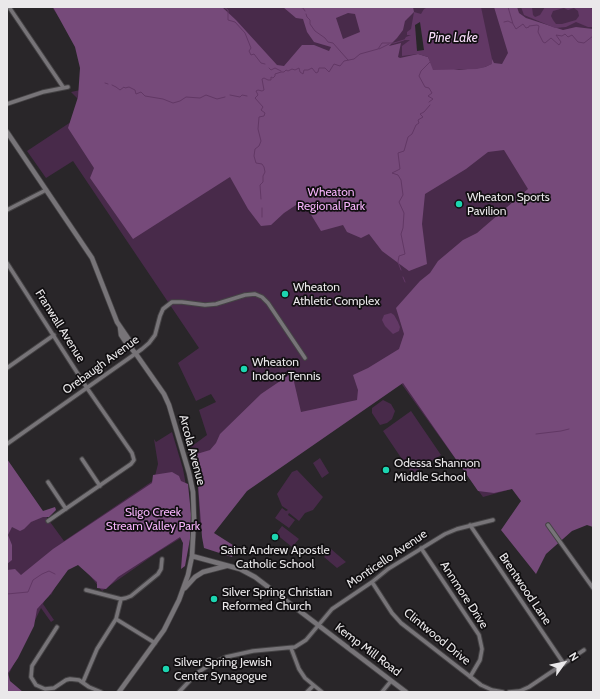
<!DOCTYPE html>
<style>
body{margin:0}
#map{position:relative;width:600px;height:699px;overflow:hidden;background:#292629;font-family:Cabin,sans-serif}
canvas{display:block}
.frame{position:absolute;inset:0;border:8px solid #eae8ea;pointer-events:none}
.north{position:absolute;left:544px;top:643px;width:40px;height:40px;-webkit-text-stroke:3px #110f11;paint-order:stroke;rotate:57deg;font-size:11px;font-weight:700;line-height:16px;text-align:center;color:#eae8ea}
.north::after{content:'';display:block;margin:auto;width:14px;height:18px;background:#eae8ea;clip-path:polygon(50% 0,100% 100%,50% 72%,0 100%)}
</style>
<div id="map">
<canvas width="600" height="699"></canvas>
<div class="frame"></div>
<div class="north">N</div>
</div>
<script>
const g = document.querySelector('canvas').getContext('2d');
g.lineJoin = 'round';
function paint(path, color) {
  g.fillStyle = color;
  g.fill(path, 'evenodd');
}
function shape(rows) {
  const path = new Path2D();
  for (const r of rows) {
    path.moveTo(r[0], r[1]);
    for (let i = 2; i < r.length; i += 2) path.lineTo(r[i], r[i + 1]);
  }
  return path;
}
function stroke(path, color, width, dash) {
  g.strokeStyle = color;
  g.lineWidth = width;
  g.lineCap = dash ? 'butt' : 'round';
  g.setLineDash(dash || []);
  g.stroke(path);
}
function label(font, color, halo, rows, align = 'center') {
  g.font = font + ' Cabin,sans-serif';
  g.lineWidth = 3.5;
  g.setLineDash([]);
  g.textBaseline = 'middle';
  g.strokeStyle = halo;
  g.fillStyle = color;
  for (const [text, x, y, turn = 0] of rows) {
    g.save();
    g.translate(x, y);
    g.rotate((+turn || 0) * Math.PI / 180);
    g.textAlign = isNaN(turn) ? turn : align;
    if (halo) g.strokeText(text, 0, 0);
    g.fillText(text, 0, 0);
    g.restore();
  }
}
paint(shape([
 [52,7,593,7,593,513,565,474,483,497,398,379,200,524,198,487,188,449,207,435,199,410,216,402,211,394,196,401,178,363,199,348,73,161,46,178,27,151,89,110,71,92,104,85],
 [383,400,391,404,395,411,392,419,387,423,380,425,372,413,372,408],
 [411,411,441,455,412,474,383,431],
 [172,432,183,469,187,491,189,533,158,552,102,591,77,559,65,568,51,595,48,593,43,604,54,620,51,622,41,608,7,678,7,463,64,541,154,480,158,464,154,439,156,442],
 [320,458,329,473,322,478,313,463],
 [297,470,323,497,313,510,305,513,299,521,289,513,288,515,295,520,289,528,275,518,282,508,286,511,288,510,282,506,277,494,292,472],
 [282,526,299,539,292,547,276,534],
 [331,549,346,562,337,568,324,557]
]), '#482a4a');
paint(shape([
 [53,7,222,7,236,20,277,65,284,66,302,45,314,45,329,51,331,47,314,42,307,32,303,19,296,18,283,7,413,7,414,12,405,21,403,30,397,38,389,46,401,43,398,57,400,58,418,54,428,57,432,65,459,70,485,67,491,64,492,59,494,63,502,64,508,53,494,7,517,7,519,13,526,18,563,30,576,27,593,29,593,527,587,525,572,531,546,554,536,574,501,530,521,501,512,489,494,493,478,491,403,383,247,491,214,533,236,547,232,557,204,548,202,537,198,484,190,456,210,450,216,443,220,434,261,394,292,373,301,412,357,400,358,390,353,375,368,368,399,349,404,334,396,308,420,281,430,273,438,261,463,240,477,233,528,189,504,150,488,152,466,169,425,194,422,224,427,264,409,271,382,251,369,234,361,238,347,232,343,225,321,231,310,213,299,203,284,213,271,225,261,226,248,209,230,177,133,239,90,178,94,168,68,128,78,97,80,68,75,47],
 [348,13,355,14,360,32,343,39,336,18],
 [7,459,43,511,55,507,56,510,49,517,43,517,31,522,24,529,20,531,12,527,8,535,12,545,12,560,7,564],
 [172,472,179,476,181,481,188,484,191,514,190,539,185,566,181,569,183,543,180,537,118,577,106,589,97,588,97,582,78,565,68,570,49,596,37,609,34,626,18,658,8,673,10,681,23,692,7,692,7,570,15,569,21,575,53,549,152,483,153,475]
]), '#764a7a');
paint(shape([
 [428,7,481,7,492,59,492,64,485,67,477,69,433,70,428,57,418,54,402,56,402,46,410,40,404,40,406,37,411,35,407,35,407,32,411,29,414,12,421,14,424,9],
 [521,7,532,7,533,15,535,17,540,15,545,7,590,7,593,10,593,27,588,27,576,22,566,27,555,28,524,15],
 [564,8,568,10,574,8,578,11,579,16,576,20,562,24,556,24,553,20,551,16,553,11],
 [391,313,394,315,398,322,400,327,399,331,393,334,385,326,382,320,384,315]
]), '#623865');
paint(shape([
 [420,22,424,50,417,51,415,25]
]), '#292629');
stroke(shape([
 [224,7,228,10,228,20,235,22,245,33,251,48,249,51,251,55,254,54,261,63,265,64],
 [299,7,303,8,305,11],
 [508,7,513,24,516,29,523,24,526,28,529,27,529,26,537,25,539,26,538,32,543,42,545,43,551,38,559,45,561,42,556,35,562,36,565,34,568,37,572,35,578,42,584,43,593,36],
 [306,14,307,17,310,20,310,24,315,31,325,38,328,42,333,43,348,60],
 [504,22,508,21,512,23],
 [379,49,389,44],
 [269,68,271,70,275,68,281,71],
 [105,83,108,84],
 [112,85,116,87,120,90,124,87,125,88,129,87,135,90,136,94,141,92,145,96,163,99,173,103,180,101,186,97,200,98,206,95,217,99,225,97],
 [230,95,240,97,242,95,247,96],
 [429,102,433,99,428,96,432,93,429,88,425,87,419,76,421,71,430,62],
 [261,199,260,185,263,182,263,176,265,172,264,167,262,164,256,163,254,156,255,149,259,146,261,141,258,129,259,117,264,116,265,113,261,110,263,107,255,98,258,95,256,91,258,90,262,91,264,90,262,79,264,78,268,80,271,80,271,77,273,78,275,76,275,74,281,72,284,72,286,70,288,71,292,69,295,70,299,68,300,72,303,74,304,70,308,70,312,68,316,73,318,72,319,68,325,68,329,72,334,64,340,66,344,61,354,59,360,54,378,49,382,43,394,43,404,40],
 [262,208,262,217],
 [401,270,398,262,399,256,405,254,401,234,403,228,404,213,399,202,403,195,401,180,398,175,392,173,400,169,398,153,404,151,408,137,412,134,416,125,419,123,418,120,423,117,420,114,424,112,430,105],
 [403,277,405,282],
 [536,434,561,431,569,429],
 [7,594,28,592,33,580,42,574,49,571,55,574]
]), '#623865', 1);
const minor = shape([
 [9,7,63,87],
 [7,104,43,92,68,87],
 [7,210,46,190],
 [7,263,87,388,132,453,134,460,131,464,48,521],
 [7,368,54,335],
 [7,444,142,349,149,343,155,335,160,316,163,309,172,302,182,302,205,305,216,304,245,295,255,294,262,297,268,303,305,358],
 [82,459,100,486],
 [48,482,66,509],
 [470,525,564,664],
 [548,525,593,588],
 [421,548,479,635,482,649,480,660,470,677],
 [372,582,392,613,401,623,481,685,492,690,503,692],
 [86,590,121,599,126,598,131,596,158,574,161,569,162,559],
 [116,619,155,643],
 [57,627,32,666,31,677,36,685,45,689,54,688,66,680,70,679,79,680,89,687,101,692],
 [291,648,299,669,305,678,322,692],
 [83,682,97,649,116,619,121,599],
 [179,692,197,673,211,664,226,657,253,651,295,647,306,640,332,609,372,582,388,569,445,534,457,529,493,520],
 [307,692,313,686],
 [382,692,391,681],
 [509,692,520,691,529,687,584,650]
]);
const tertiary = shape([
 [7,132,92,258,117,322,132,344,132,348],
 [192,556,240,569,255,577,406,692],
 [185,588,195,577,203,572,226,566],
 [119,692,164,630,179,600,188,575,192,556,194,519,193,492,189,473,169,405,164,394,136,354,125,341,121,335,120,327]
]);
stroke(minor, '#454345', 5.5);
stroke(tertiary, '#454345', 6);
stroke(minor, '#777478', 3.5);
stroke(tertiary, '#777478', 4.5);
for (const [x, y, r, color] of [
 [459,204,4,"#1cd5b1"],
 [285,294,4,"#1cd5b1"],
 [244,369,4,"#1cd5b1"],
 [386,470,4,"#1cd5b1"],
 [275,537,4,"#1cd5b1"],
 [214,599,4,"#1cd5b1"],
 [166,669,4,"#1cd5b1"]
]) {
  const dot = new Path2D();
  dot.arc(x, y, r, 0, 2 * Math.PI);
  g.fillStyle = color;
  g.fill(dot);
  stroke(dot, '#110f11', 1.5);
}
label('12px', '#f5b2fa', '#110f11', [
 ["Wheaton",331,192],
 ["Regional Park",331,206],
 ["Sligo Creek",153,512],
 ["Stream Valley Park",153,526]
]);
label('12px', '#eae8ea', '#110f11', [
 ["Wheaton Sports",467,197],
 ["Pavilion",467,211],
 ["Wheaton",293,287],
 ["Athletic Complex",293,301],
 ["Wheaton",252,362],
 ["Indoor Tennis",252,376],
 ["Odessa Shannon",394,463],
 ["Middle School",394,477],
 ["Saint Andrew Apostle",275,550,"center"],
 ["Catholic School",275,564,"center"],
 ["Silver Spring Christian",222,592],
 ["Reformed Church",222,606],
 ["Silver Spring Jewish",174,662],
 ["Center Synagogue",174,676]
], 'left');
label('12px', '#eae8ea', '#110f11', [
 ["Franwall Avenue",60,326,58],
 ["Orebaugh Avenue",101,365,-36],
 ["Arcola Avenue",192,450,75],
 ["Monticello Avenue",387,559,-34],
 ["Brentwood Lane",525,589,56],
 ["Annmore Drive",464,595,57],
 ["Clintwood Drive",437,637,39],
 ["Kemp Mill Road",368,650,37]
]);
label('italic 13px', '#f5daf7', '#110f11', [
 ["Pine Lake",453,38]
]);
</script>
